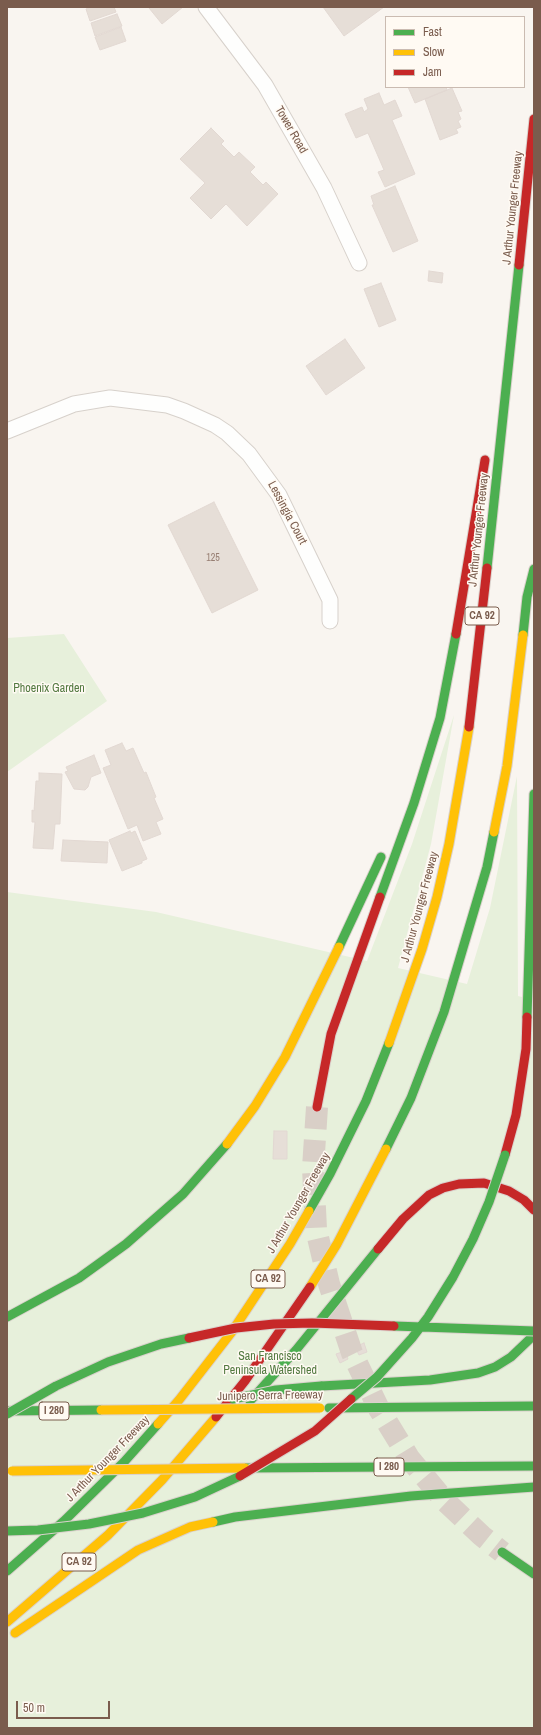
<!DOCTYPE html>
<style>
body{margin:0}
#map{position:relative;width:541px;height:1735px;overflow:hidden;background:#f9f5f0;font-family:"Archivo Narrow",sans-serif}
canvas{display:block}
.frame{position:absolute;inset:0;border:8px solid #7a5c4d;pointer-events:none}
.legend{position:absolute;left:385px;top:16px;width:140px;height:72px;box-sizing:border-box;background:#fffaf3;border:1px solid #cabbb1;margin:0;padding:5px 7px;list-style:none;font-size:12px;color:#7a5c4d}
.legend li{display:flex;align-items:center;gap:8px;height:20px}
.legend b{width:20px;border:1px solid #cabbb1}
.scale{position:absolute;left:16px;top:1701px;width:94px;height:18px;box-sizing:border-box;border:2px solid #7a5c4d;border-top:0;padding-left:5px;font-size:12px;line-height:14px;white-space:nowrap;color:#7a5c4d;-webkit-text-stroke:3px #fffaf3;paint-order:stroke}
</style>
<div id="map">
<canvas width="541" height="1735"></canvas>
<div class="frame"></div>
<ul class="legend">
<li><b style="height:5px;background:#4caf50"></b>Fast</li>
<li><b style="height:5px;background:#ffc107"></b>Slow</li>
<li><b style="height:5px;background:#c62828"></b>Jam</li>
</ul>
<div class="scale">50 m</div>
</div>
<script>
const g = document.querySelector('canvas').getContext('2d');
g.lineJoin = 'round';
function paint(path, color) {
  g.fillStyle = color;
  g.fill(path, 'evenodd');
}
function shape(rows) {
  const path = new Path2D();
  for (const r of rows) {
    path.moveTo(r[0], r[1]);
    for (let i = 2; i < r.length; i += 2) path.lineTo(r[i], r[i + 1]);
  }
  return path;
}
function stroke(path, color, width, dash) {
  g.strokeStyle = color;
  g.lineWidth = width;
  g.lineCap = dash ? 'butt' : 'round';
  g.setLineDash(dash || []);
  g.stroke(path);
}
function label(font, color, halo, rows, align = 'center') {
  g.font = font + ' "Archivo Narrow",sans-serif';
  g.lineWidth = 3;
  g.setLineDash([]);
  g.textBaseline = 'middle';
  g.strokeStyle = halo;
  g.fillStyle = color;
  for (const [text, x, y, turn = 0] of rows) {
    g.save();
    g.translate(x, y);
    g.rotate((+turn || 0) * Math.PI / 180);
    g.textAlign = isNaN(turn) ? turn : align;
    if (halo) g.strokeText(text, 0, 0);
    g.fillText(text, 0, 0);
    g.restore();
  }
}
paint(shape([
 [64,634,107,701,7,772,7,638],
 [454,715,431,844,398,968,467,984,490,908,517,776,518,996,534,1000,534,1728,7,1728,7,892,156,912,367,961,412,844]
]), '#e7f0db');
const building = shape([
 [90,7,114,7,116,12,90,21,86,9,90,7],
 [150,7,183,7,162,24,149,8,150,7],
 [323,7,384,7,344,36,323,7],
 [117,14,122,26,95,36,91,23,117,14],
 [121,27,126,41,100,50,95,37,121,27],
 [408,87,446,87,447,90,415,103,408,87],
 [452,88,462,111,458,112,461,119,458,121,461,127,456,129,458,133,440,140,425,99,452,88],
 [379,93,384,105,395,100,402,116,392,120,415,174,385,187,378,172,384,170,368,133,356,138,345,114,362,107,364,112,368,109,364,99,379,93],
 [211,128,224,141,221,144,234,157,239,152,255,167,250,172,263,185,266,182,278,194,247,226,226,204,211,219,190,198,205,183,180,159,211,128],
 [395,186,418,241,393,252,372,205,374,205,371,196,395,186],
 [429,271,443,273,442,283,428,281,429,271],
 [381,283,396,320,379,327,364,289,381,283],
 [345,339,365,368,326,395,306,366,345,339],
 [214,502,258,590,212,613,168,525,214,502],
 [122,743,126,751,133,748,144,773,146,772,156,797,154,798,163,819,156,822,161,834,143,841,137,825,128,829,103,768,111,765,105,750,122,743],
 [94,755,101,773,91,777,88,787,85,790,74,789,65,772,68,771,66,767,94,755],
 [39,773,62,774,60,824,55,824,53,849,33,848,35,822,32,822,32,810,34,811,36,781,39,781,39,773],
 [130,831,131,833,135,831,147,859,142,861,142,863,122,871,109,840,130,831],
 [63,840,108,842,107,863,61,861,63,840],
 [274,1131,287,1131,287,1159,273,1159,274,1131],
 [364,1343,367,1352,359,1355,355,1347,364,1343],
 [345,1351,348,1359,340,1363,336,1354,345,1351]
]);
paint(building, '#e6ded7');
stroke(building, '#e2d8d2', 1);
stroke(shape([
 [317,1107,313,1168,316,1229,329,1284,352,1353,379,1409,409,1458,444,1500,482,1536,502,1552]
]), '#d9cfc7', 22, [22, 11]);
const street = shape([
 [206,7,265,85,324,188,359,263],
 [7,431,74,404,110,398,167,405,184,411,215,425,227,433,249,454,279,495,330,600,330,621]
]);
const fast = shape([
 [487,568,519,265],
 [523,635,527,597,534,569],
 [380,897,414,803,440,718,456,634],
 [339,947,381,857],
 [527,1017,534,794],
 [386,1149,411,1098,444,1012,487,867,494,832],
 [309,1211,330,1174,366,1101,389,1043],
 [7,1317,79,1278,126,1244,183,1194,227,1144],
 [321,1386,430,1380,478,1373,495,1367,511,1357,534,1335],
 [250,1401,296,1350,378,1249],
 [329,1408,534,1406],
 [7,1411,101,1410],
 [246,1468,534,1466],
 [213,1522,235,1517,411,1496,534,1487],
 [502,1552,534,1574],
 [7,1571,64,1521,124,1462,158,1424]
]);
const slow = shape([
 [494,832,507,766,523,635],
 [389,1043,422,949,437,897,449,844,469,727],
 [227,1144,255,1106,285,1057,339,947],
 [310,1287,337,1244,386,1149],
 [158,1424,179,1400,231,1333,290,1244,309,1211],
 [7,1622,108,1535,162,1480,216,1417],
 [15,1633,138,1550,190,1527,213,1522]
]);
const jam = shape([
 [519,265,534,119],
 [456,634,485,460],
 [469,727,487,568],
 [317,1107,331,1034,380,897],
 [505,1155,516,1115,526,1049,527,1017],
 [378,1249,403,1219,429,1195,443,1188,459,1184,484,1183,509,1191,524,1200,534,1210],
 [216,1417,245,1381,310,1287]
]);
stroke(street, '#d7d1cb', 17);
stroke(fast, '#dad1cc', 11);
stroke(slow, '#dad1cc', 11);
stroke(jam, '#dad1cc', 11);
stroke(street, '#fefefd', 15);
stroke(fast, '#4caf50', 9);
stroke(slow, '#ffc107', 9);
stroke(jam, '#c62828', 9);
const fastBridge = shape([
 [394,1326,534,1331],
 [233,1399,276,1390,321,1386],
 [351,1399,377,1377,412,1338,428,1317,453,1277,473,1239,489,1202,505,1155],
 [7,1414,56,1386,108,1362,161,1344,189,1338],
 [7,1531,38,1530,89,1524,143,1513,195,1497,240,1476]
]);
const slowBridge = shape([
 [101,1410,320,1408],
 [12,1471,245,1468]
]);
const jamBridge = shape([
 [189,1338,236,1328,274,1324,312,1323,394,1326],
 [240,1476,315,1431,351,1399]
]);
stroke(fastBridge, '#dad1cc', 11, []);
stroke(slowBridge, '#dad1cc', 11, []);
stroke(jamBridge, '#dad1cc', 11, []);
stroke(fastBridge, '#4caf50', 9);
stroke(slowBridge, '#ffc107', 9);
stroke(jamBridge, '#c62828', 9);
label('10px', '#977e72', null, [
 ["125",213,558]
]);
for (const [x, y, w] of [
 [482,616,34],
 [268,1279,34],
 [54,1411,30],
 [389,1467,30],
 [79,1562,34]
]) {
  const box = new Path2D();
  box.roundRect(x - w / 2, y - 9, w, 18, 3);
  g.fillStyle = '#fffaf3';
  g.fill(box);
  stroke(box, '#7a5c4d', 1);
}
label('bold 11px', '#7a5c4d', null, [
 ["CA 92",482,616],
 ["CA 92",268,1279],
 ["I 280",54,1411],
 ["I 280",389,1467],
 ["CA 92",79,1562]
]);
label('12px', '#7a5c4d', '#fffaf3', [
 ["Tower Road",291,130,60],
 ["J Arthur Younger Freeway",513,208,-84],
 ["Lessingia Court",287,513,62],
 ["J Arthur Younger Freeway",479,530,-84],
 ["J Arthur Younger Freeway",420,907,-75],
 ["J Arthur Younger Freeway",299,1203,-60],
 ["Junipero Serra Freeway",270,1396,-1],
 ["J Arthur Younger Freeway",108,1459,-46]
]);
label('12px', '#537a41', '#fffaf3', [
 ["Phoenix Garden",49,689],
 ["San Francisco",270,1357],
 ["Peninsula Watershed",270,1371]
]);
</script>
